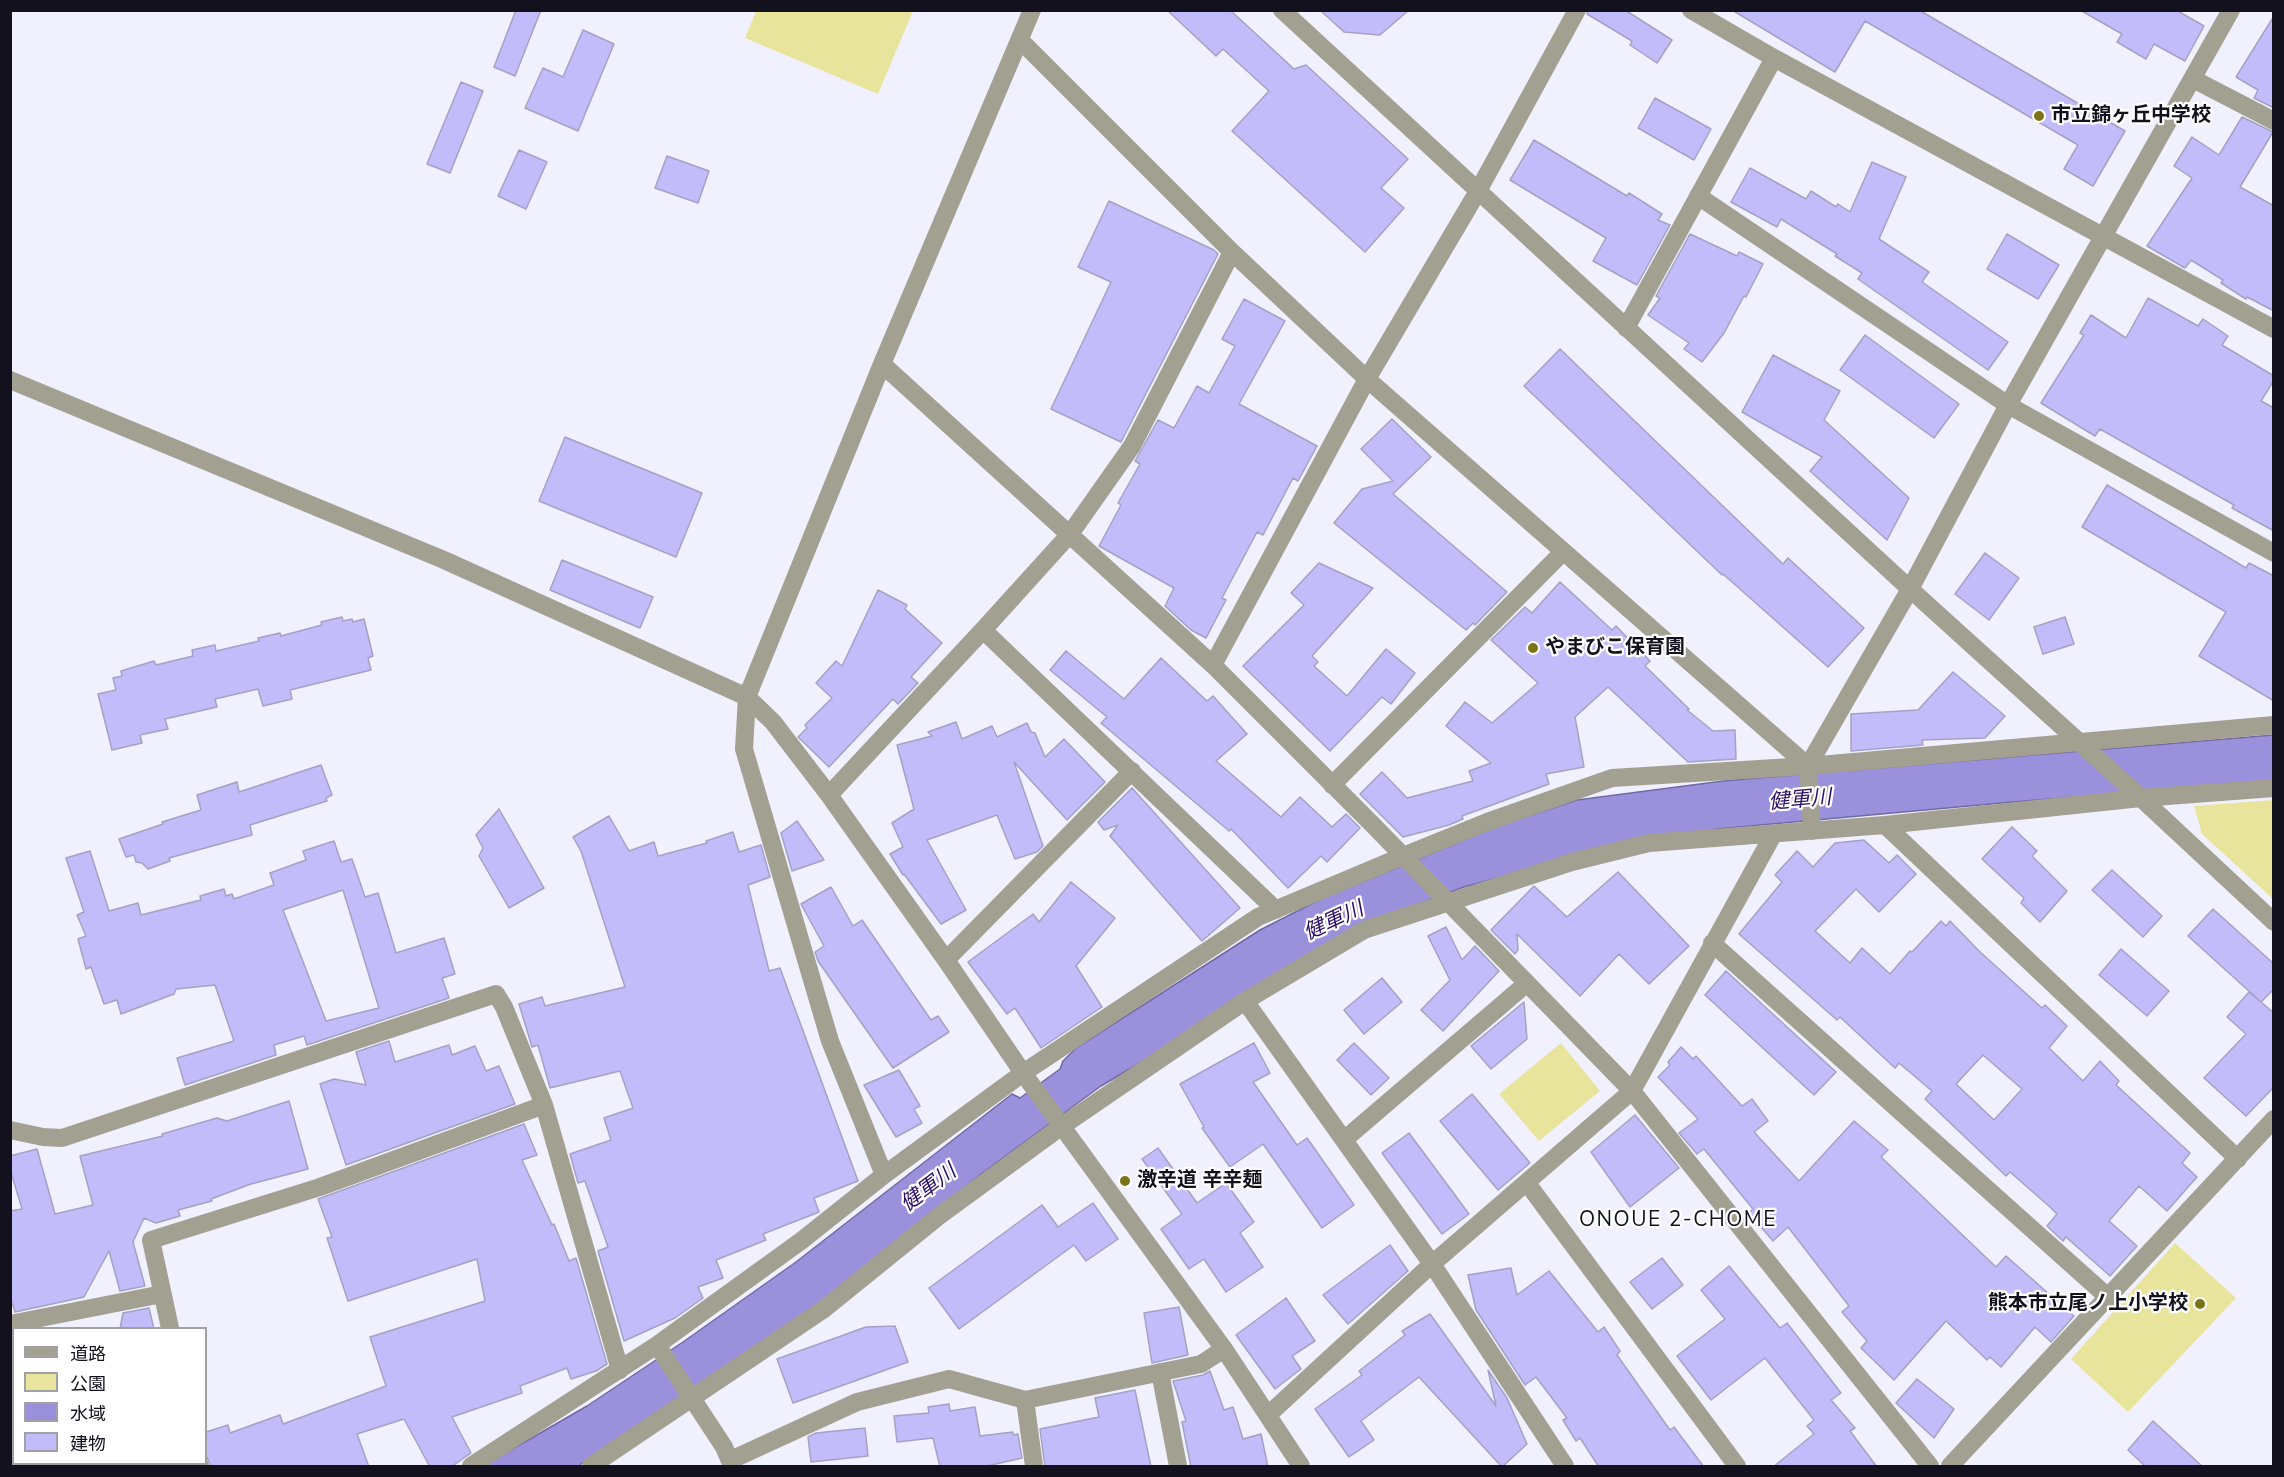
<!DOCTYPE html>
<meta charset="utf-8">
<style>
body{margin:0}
#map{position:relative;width:2284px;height:1477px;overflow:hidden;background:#f1f0ff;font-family:"Nunito Sans","Noto Sans JP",sans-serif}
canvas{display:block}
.frame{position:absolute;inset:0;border:12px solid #12111d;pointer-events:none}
.legend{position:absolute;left:12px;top:1327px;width:195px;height:138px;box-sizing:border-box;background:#fff;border:2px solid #a0a0a5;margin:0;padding:8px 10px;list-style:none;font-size:18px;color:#12111d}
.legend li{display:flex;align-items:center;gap:12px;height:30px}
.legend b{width:30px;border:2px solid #a0a0a5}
</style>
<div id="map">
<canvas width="2284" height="1477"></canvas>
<div class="frame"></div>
<ul class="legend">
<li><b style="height:8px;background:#a2a191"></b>道路</li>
<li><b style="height:16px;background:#e9e49b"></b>公園</li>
<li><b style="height:16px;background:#9a90db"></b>水域</li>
<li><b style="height:16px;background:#c3bcfa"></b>建物</li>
</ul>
</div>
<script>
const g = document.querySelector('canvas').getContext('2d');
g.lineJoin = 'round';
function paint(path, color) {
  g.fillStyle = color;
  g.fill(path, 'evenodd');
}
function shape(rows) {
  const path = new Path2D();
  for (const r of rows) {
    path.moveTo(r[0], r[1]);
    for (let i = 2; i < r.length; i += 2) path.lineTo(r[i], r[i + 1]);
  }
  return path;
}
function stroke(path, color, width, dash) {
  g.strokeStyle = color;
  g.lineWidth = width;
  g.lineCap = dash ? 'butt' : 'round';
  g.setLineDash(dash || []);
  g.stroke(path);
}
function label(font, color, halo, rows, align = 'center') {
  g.font = font + ' "Nunito Sans","Noto Sans JP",sans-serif';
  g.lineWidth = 4.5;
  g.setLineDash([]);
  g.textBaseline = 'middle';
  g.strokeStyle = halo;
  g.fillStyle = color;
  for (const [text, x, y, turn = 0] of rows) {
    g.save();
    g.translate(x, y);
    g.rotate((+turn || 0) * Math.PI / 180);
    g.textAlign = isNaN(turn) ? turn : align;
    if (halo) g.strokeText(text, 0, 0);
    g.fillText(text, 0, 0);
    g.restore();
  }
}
paint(shape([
 [756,11,756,10,913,11,878,94,745,38],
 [2273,800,2274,800,2273,899,2202,834,2194,806],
 [1561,1043,1600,1091,1539,1141,1499,1094],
 [2175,1243,2236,1298,2128,1412,2071,1359]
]), '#e9e49b');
const water = shape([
 [2273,735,2273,782,2024,801,1717,829,1526,870,1464,887,1424,902,1185,1036,1101,1086,981,1174,832,1294,578,1466,483,1466,587,1406,683,1342,796,1262,1012,1094,1020,1098,1060,1069,1063,1061,1076,1048,1260,930,1321,899,1498,826,1577,800,1723,781,2273,735]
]);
paint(water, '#9a90db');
stroke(water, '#716aa2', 1.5);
const building = shape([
 [516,10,541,10,515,76,494,67,516,10],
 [1167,10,1230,10,1294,69,1306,65,1408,159,1381,188,1404,208,1365,252,1232,131,1269,91,1223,49,1216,56,1167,10],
 [1320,10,1409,10,1380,35,1344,32,1320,10],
 [1588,10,1625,10,1672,40,1657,63,1630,45,1632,41,1587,14,1588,10],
 [1732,10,1919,10,2125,131,2093,186,2064,169,2078,145,1865,21,1835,72,1732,10],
 [2080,10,2176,10,2204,26,2185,61,2154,44,2146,59,2117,42,2122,34,2080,10],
 [2274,16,2274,108,2254,98,2258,90,2236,77,2274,16],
 [583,30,614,44,578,131,525,108,543,68,563,77,583,30],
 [461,82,483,91,450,173,427,164,461,82],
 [1655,98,1711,129,1694,160,1638,128,1655,98],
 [2242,117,2273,132,2240,187,2274,206,2274,311,2247,297,2246,299,2221,283,2223,280,2191,260,2185,268,2147,246,2192,178,2174,166,2192,137,2219,155,2242,117],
 [1534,140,1627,196,1629,193,1662,214,1658,220,1670,225,1637,285,1593,261,1606,238,1510,180,1534,140],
 [519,150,547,162,526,209,498,196,519,150],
 [667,156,709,171,698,203,655,188,667,156],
 [1872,162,1906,177,1879,239,1929,272,1922,282,2008,342,1988,370,1858,279,1862,273,1835,256,1837,254,1781,219,1777,227,1731,202,1750,168,1806,199,1811,191,1836,207,1838,204,1850,212,1872,162],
 [1109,201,1214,250,1218,254,1121,442,1051,409,1111,282,1078,267,1109,201],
 [1690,234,1737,256,1739,252,1763,264,1746,297,1744,296,1724,333,1702,362,1684,349,1689,343,1648,315,1660,298,1656,296,1690,234],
 [2007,234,2059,265,2038,299,1987,269,2007,234],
 [2148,298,2198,326,2203,319,2228,336,2222,345,2274,376,2274,380,2261,401,2274,408,2274,531,2232,508,2234,505,2100,429,2095,436,2041,403,2084,335,2080,333,2091,315,2126,338,2148,298],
 [1244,299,1285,321,1239,404,1317,446,1298,481,1293,478,1263,535,1257,532,1222,598,1226,600,1206,638,1191,630,1165,606,1174,588,1099,546,1121,505,1118,503,1140,464,1135,461,1158,420,1174,428,1197,386,1209,393,1235,346,1222,339,1244,299],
 [1865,335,1959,404,1934,438,1840,370,1865,335],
 [1560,349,1783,564,1788,558,1864,628,1828,667,1723,574,1722,575,1524,386,1560,349],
 [1773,355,1840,391,1824,420,1909,498,1887,540,1810,471,1822,457,1742,412,1773,355],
 [1392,419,1431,457,1393,494,1507,592,1475,625,1473,623,1466,630,1334,523,1362,489,1393,481,1361,449,1392,419],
 [565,437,702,493,676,557,539,501,565,437],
 [2107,485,2246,568,2249,563,2274,576,2274,701,2199,656,2226,612,2082,527,2107,485],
 [1985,553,2019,578,1989,620,1955,594,1985,553],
 [562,560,653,597,640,628,550,590,562,560],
 [1319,563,1373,588,1312,656,1318,662,1314,666,1347,696,1386,649,1415,673,1391,704,1382,697,1330,751,1243,666,1304,605,1291,593,1319,563],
 [1560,582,1612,630,1616,626,1650,661,1645,666,1689,709,1687,710,1713,731,1735,730,1736,759,1688,762,1608,687,1575,717,1584,767,1546,774,1549,784,1462,816,1463,819,1449,825,1403,837,1360,794,1382,772,1407,798,1473,781,1469,771,1491,763,1446,726,1465,702,1492,723,1538,683,1491,640,1525,607,1532,613,1560,582],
 [878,590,907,605,905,609,942,643,911,677,918,683,898,704,893,699,829,767,798,737,807,728,805,725,832,698,816,683,836,661,842,666,878,590],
 [342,617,343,621,352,619,353,622,364,619,373,656,368,658,371,670,290,690,292,699,263,706,258,689,215,699,217,707,165,719,168,729,140,735,142,743,112,750,98,694,116,690,113,678,122,676,121,671,154,661,156,665,193,656,192,650,215,645,216,651,259,641,258,638,280,633,281,636,322,625,321,622,342,617],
 [2065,617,2074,644,2043,654,2034,627,2065,617],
 [1066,651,1124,699,1161,658,1207,701,1213,696,1247,734,1216,761,1281,817,1300,797,1332,827,1346,814,1360,828,1327,862,1321,856,1288,888,1231,829,1229,831,1101,723,1107,717,1050,670,1066,651],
 [1953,672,2005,716,1985,738,1922,740,1923,745,1851,751,1851,714,1918,710,1953,672],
 [956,722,962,739,992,726,997,737,1027,723,1031,732,1035,733,1045,757,1064,739,1105,782,1067,820,1014,762,1043,846,1037,852,1015,859,997,815,927,840,966,910,941,924,904,874,903,875,890,854,903,847,892,823,914,809,897,745,932,736,928,732,956,722],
 [321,765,332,795,326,798,327,801,250,825,252,835,169,858,170,861,148,869,142,863,136,862,134,855,126,857,119,839,163,824,162,822,201,810,197,795,237,782,239,792,321,765],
 [1132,788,1240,908,1202,941,1110,836,1118,825,1104,830,1098,822,1132,788],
 [499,809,544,888,509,908,479,856,483,848,476,835,499,809],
 [609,816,629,851,654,842,658,856,707,843,706,841,733,832,739,852,761,845,770,877,748,885,769,971,780,968,858,1181,814,1198,819,1212,763,1234,766,1240,716,1260,723,1278,698,1287,703,1298,675,1318,624,1341,598,1251,608,1247,585,1181,578,1183,570,1154,611,1140,604,1118,633,1108,620,1071,550,1088,538,1045,532,1047,519,1004,542,997,545,1006,625,987,581,851,573,837,609,816],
 [797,821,824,860,792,871,781,833,797,821],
 [2012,827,2037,851,2032,856,2067,891,2040,922,2021,903,2024,898,1982,859,2012,827],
 [1864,840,1889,863,1897,855,1916,874,1879,912,1856,889,1815,931,1850,963,1862,948,1890,974,1910,951,1912,952,1941,921,1946,926,1950,921,1979,951,2042,1008,2045,1005,2067,1026,2049,1048,2083,1081,2100,1061,2119,1081,2116,1085,2190,1153,2182,1163,2197,1177,2167,1211,2139,1186,2109,1221,2137,1246,2110,1276,2066,1237,2063,1241,2047,1226,2057,1214,2050,1207,2010,1172,2006,1176,1925,1099,1932,1091,1899,1063,1895,1068,1840,1017,1837,1020,1739,934,1782,882,1775,875,1797,851,1813,867,1835,843,1864,840],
 [1983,1055,2022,1089,1994,1120,1956,1084,1983,1055],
 [334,841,341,862,352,859,365,897,378,893,396,953,444,938,455,974,442,978,449,998,307,1045,304,1036,274,1045,276,1055,185,1085,177,1058,234,1041,215,985,176,989,174,994,121,1014,117,1000,104,1004,91,967,86,969,78,939,86,936,77,915,84,912,66,858,90,851,109,911,138,903,141,915,201,900,200,896,224,889,226,896,232,894,234,899,274,885,270,873,306,860,303,851,334,841],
 [343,890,379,1008,326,1021,283,910,343,890],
 [2112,870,2162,916,2143,937,2092,890,2112,870],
 [1618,872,1689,946,1649,984,1619,954,1580,996,1517,934,1518,950,1515,954,1491,930,1534,886,1567,917,1618,872],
 [1071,882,1115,918,1076,966,1102,1007,1041,1048,1015,1008,1007,1014,968,962,1033,914,1039,922,1071,882],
 [831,887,853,926,862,920,931,1020,938,1016,949,1032,893,1068,818,961,815,952,824,946,801,904,831,887],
 [2213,909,2274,964,2274,989,2261,1002,2188,936,2213,909],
 [1446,927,1462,960,1475,946,1499,971,1443,1031,1421,1010,1450,980,1428,936,1446,927],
 [2121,949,2169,991,2147,1016,2099,975,2121,949],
 [1726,971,1836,1072,1814,1095,1705,995,1726,971],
 [1382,978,1402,1002,1364,1034,1344,1010,1382,978],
 [2249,992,2274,1013,2274,1087,2246,1116,2204,1078,2246,1034,2227,1017,2249,992],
 [1524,1002,1527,1039,1491,1069,1471,1046,1524,1002],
 [389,1041,395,1062,449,1045,452,1055,475,1046,486,1071,499,1066,515,1104,346,1165,320,1084,334,1079,366,1085,356,1052,389,1041],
 [1254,1043,1270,1073,1253,1082,1297,1145,1307,1138,1354,1205,1322,1228,1263,1144,1230,1167,1202,1128,1204,1127,1180,1084,1254,1043],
 [1354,1043,1389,1078,1371,1095,1337,1060,1354,1043],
 [1681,1047,1693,1059,1696,1056,1742,1106,1752,1099,1768,1121,1754,1132,1799,1181,1854,1121,1888,1150,1881,1157,1996,1267,2006,1256,2074,1316,2051,1342,2035,1327,2001,1367,1990,1357,1987,1360,1946,1321,1894,1380,1861,1348,1867,1341,1842,1312,1849,1306,1788,1227,1773,1241,1749,1213,1753,1209,1704,1149,1697,1154,1679,1133,1698,1119,1658,1077,1670,1065,1668,1062,1681,1047],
 [899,1070,920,1106,914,1109,922,1123,896,1137,864,1085,899,1070],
 [1472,1094,1530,1163,1498,1190,1440,1121,1472,1094],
 [289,1101,308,1169,251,1184,211,1199,212,1201,178,1210,180,1216,156,1223,144,1218,133,1242,145,1286,120,1291,109,1251,84,1297,15,1312,10,1296,10,1211,22,1209,10,1169,10,1156,37,1149,55,1214,93,1205,80,1156,163,1136,162,1134,217,1118,227,1121,289,1101],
 [1635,1115,1679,1168,1630,1207,1591,1152,1635,1115],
 [524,1124,537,1155,522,1160,552,1225,554,1224,569,1261,576,1258,607,1364,596,1371,571,1379,567,1368,520,1386,522,1393,452,1417,471,1453,451,1467,430,1467,404,1419,357,1434,369,1467,211,1467,206,1455,206,1432,228,1425,230,1433,280,1415,283,1424,386,1386,370,1337,485,1301,477,1259,348,1301,327,1238,332,1237,318,1199,524,1124],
 [1409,1133,1469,1214,1442,1234,1382,1153,1409,1133],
 [1158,1148,1197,1203,1226,1183,1254,1222,1240,1233,1263,1267,1226,1292,1204,1259,1189,1269,1161,1229,1182,1214,1142,1159,1158,1148],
 [1093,1203,1118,1239,1086,1261,1074,1245,959,1329,929,1288,1042,1205,1058,1227,1093,1203],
 [1390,1245,1408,1271,1348,1324,1323,1295,1390,1245],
 [1662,1258,1683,1285,1652,1309,1630,1282,1662,1258],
 [1729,1266,1780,1328,1787,1323,1841,1393,1831,1400,1855,1428,1850,1431,1877,1467,1773,1467,1814,1434,1807,1426,1814,1420,1765,1358,1711,1400,1677,1356,1725,1319,1701,1290,1729,1266],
 [1511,1268,1517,1295,1549,1271,1598,1332,1604,1327,1620,1351,1617,1355,1670,1430,1674,1427,1704,1467,1599,1467,1580,1438,1576,1441,1563,1420,1567,1418,1536,1377,1525,1385,1476,1310,1468,1275,1511,1268],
 [1286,1298,1315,1341,1292,1356,1301,1369,1275,1389,1236,1335,1286,1298],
 [1179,1307,1188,1355,1152,1363,1144,1313,1179,1307],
 [149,1308,154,1329,120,1329,123,1313,149,1308],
 [1430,1314,1496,1406,1488,1370,1507,1398,1527,1444,1502,1467,1419,1377,1361,1421,1374,1440,1349,1457,1315,1409,1362,1375,1359,1371,1405,1335,1402,1331,1430,1314],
 [895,1326,908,1362,793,1403,777,1359,866,1327,895,1326],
 [1210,1371,1224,1410,1233,1407,1243,1439,1261,1434,1268,1467,1191,1467,1182,1422,1186,1421,1173,1381,1203,1375,1210,1371],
 [1917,1379,1954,1409,1934,1438,1896,1403,1917,1379],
 [1135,1390,1151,1467,1045,1467,1040,1429,1099,1417,1095,1398,1135,1390],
 [949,1404,950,1411,975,1407,980,1436,1013,1432,1013,1435,1018,1434,1022,1458,983,1467,940,1467,933,1438,897,1442,894,1416,929,1413,928,1407,949,1404],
 [2153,1421,2203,1467,2146,1467,2128,1450,2153,1421],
 [865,1428,868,1456,811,1462,808,1437,816,1433,865,1428]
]);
paint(building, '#c3bcfa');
stroke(building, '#a4a1c4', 1.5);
stroke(shape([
 [1282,10,1910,589,2141,798,2274,922],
 [1691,10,1774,58,2274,329],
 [1020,40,1232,252,1367,379,1808,766],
 [2193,79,2274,121],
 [1698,196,2008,405,2274,553],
 [1626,328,1774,58],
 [882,364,1213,665,1372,824,1632,1091,1930,1466],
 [10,380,444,560,747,697,773,722,829,795,946,960,1023,1073,1224,1349,1301,1466],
 [983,630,1276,910],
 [1213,665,1367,379,1478,191,1577,10],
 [1332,785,1563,552],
 [829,795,983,630,1070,534,1132,446,1232,252],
 [1885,825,2238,1159],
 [1812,831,1808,766,1910,589,2008,405,2231,10],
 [1712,943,2109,1298],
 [946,960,1132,771],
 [1245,1001,1364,930,1572,862,1649,843,1885,825,2141,798,2274,788],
 [10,1130,43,1137,62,1138,496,994,504,1007,544,1105,620,1370],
 [1345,1139,1526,984],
 [884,1175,830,1041,744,749,747,697,882,364,1032,10],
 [1527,1183,1737,1466],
 [10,1324,162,1294],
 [170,1328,151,1240,320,1187,544,1105],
 [657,1345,724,1447,732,1466],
 [1160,1372,1178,1466],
 [1025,1400,1201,1364,1224,1349],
 [1268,1415,1432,1264,1632,1091,1773,835],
 [731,1460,857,1402,949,1379,1025,1400,1034,1466],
 [199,1464,200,1466],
 [471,1466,657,1345,801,1241,884,1175,1023,1073,1258,917,1403,856,1487,822,1612,778,1808,766,2274,725],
 [591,1466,824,1309,939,1216,1062,1126,1245,1001,1432,1264,1565,1466],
 [1950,1466,2274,1119]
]), '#a2a191', 18);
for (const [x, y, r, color] of [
 [2039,116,6,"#7b7315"],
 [1533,648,6,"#7b7315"],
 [1125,1181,6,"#7b7315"],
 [2200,1304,6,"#7b7315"]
]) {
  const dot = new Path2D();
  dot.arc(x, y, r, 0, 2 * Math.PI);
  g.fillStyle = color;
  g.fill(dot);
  stroke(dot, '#fff', 2);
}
label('bold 20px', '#12111d', '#fff', [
 ["市立錦ヶ丘中学校",2051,116],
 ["やまびこ保育園",1545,648],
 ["激辛道 辛辛麺",1137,1181],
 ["熊本市立尾ノ上小学校",2188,1304,"right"]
], 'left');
label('italic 21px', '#2c0f67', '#fff', [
 ["健軍川",1800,801,-5],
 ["健軍川",1334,922,-25],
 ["健軍川",929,1189,-37]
]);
g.letterSpacing = '1.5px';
label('21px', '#12111d', '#fff', [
 ["ONOUE 2-CHOME",1678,1221]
]);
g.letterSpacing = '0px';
</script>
